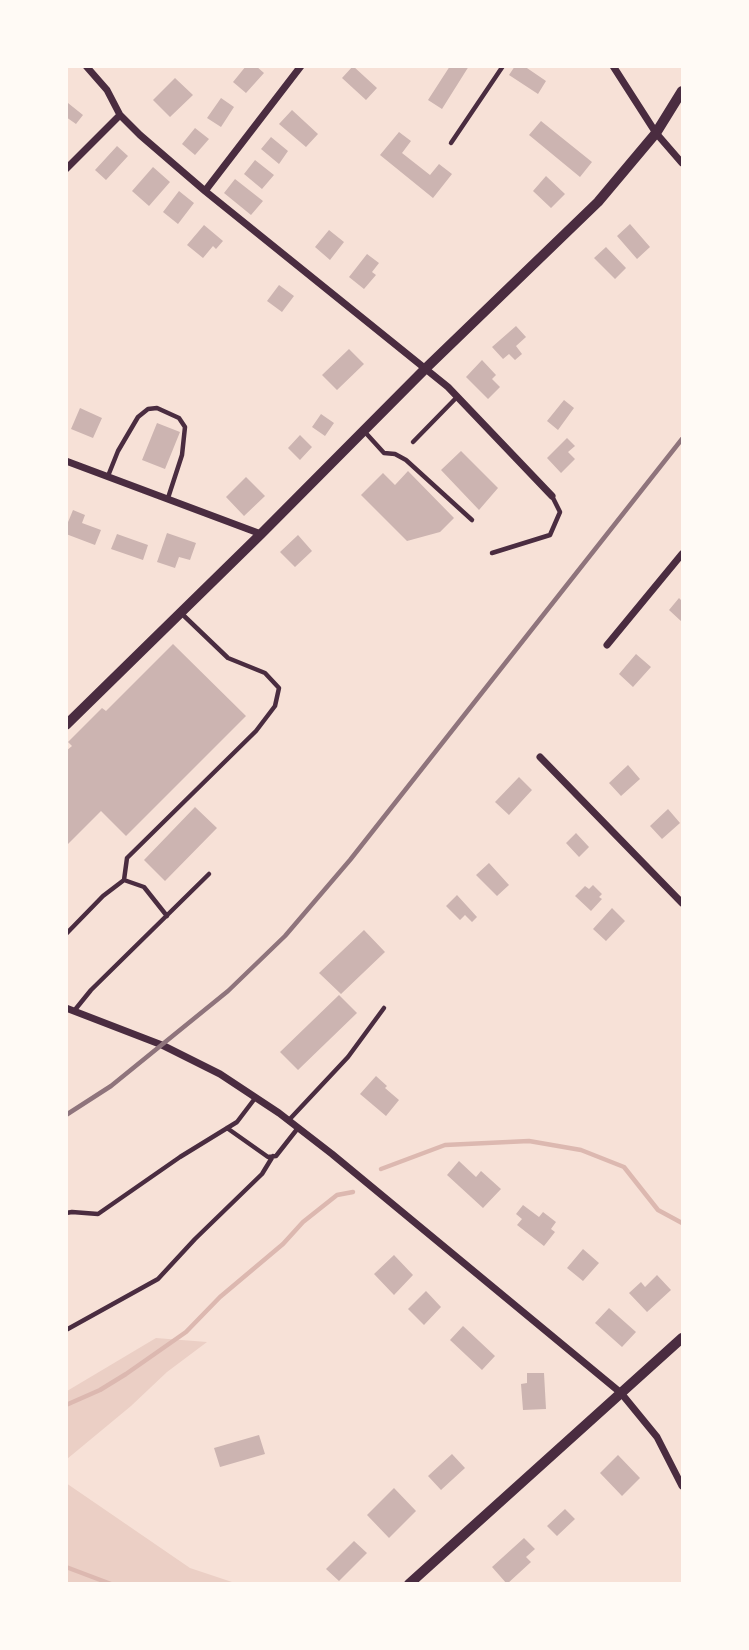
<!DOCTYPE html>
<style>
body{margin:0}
#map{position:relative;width:749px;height:1650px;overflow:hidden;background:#f7e1d7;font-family:"Roboto Condensed",sans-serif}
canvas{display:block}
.frame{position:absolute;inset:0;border:68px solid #fffaf5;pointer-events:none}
</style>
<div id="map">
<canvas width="749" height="1650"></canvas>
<div class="frame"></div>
</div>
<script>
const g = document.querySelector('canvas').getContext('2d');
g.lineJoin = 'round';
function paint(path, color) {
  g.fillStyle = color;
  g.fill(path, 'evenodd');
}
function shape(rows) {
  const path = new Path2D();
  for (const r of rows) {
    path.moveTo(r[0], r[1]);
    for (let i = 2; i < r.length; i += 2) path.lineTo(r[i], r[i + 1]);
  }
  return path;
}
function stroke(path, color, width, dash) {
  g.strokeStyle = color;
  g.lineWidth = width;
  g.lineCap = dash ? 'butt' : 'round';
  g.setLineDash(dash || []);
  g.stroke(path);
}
paint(shape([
 [156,1338,207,1342,167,1372,131,1406,67,1459,67,1391],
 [66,1483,190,1568,235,1583,67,1583]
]), '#ebcfc5');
stroke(shape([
 [381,1169,445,1145,529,1141,581,1150,624,1167,658,1210,682,1223],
 [66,1405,100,1390,126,1374,186,1332,220,1297,283,1244,303,1222,337,1195,353,1192],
 [66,1567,111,1584]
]), '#dcb8b0', 4.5);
paint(shape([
 [246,66,256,66,264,73,246,93,233,82],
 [353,66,377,88,366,100,342,78],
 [450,66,469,66,442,109,428,100],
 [515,66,524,66,546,81,538,94,509,75],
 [175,78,193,95,170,117,153,100],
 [221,98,234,107,221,127,207,118],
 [68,103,83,115,76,124,66,117],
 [292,110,318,134,306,147,279,124],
 [541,121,592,162,580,177,529,135],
 [195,128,209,139,195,155,182,144],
 [399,132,411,141,402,153,430,175,439,164,452,174,433,198,380,155],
 [271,137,288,151,279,164,261,149],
 [117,146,128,156,106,180,95,170],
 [255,160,274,175,262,189,244,174],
 [153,167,170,182,149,206,132,191],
 [546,176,565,194,551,208,533,191],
 [235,179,263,201,251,215,224,193],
 [179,191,194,203,178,224,163,212],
 [630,224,650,247,637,259,617,236],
 [204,225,223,241,216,249,213,246,203,258,187,245],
 [329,230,344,242,330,260,315,247],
 [606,247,626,268,615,279,594,258],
 [367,254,379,263,372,272,376,275,364,289,349,277],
 [279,285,294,296,282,312,267,301],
 [516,326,526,337,516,346,522,354,515,360,509,354,503,359,492,347],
 [349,349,364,364,337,390,322,375],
 [482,360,496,375,492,379,500,387,488,399,466,377],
 [564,400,574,408,558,430,547,421],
 [80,408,102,418,93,438,71,429],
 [321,414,334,423,325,436,312,427],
 [157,423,180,432,165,469,142,460],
 [300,435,312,447,300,460,288,448],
 [567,438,575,446,568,452,575,459,561,473,547,458],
 [461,451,498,488,479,510,441,470],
 [408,471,454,518,440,532,407,541,361,495,383,473,395,485],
 [246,477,265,496,244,516,226,497],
 [73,510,85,515,82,523,101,530,95,545,66,534,66,527],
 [167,533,196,543,190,560,179,557,175,568,157,562],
 [117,534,148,545,143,560,111,549],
 [298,535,312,551,295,567,280,552],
 [679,598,682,601,682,622,669,610],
 [173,644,246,716,126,836,101,811,66,846,66,751,72,746,68,742,102,708,106,711],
 [636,654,651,667,633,687,619,674],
 [628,765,640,779,621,796,609,783],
 [519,777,532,790,509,815,495,802],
 [195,807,217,828,165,881,144,860],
 [668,809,680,823,662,839,650,826],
 [576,833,589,847,579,857,566,843],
 [489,863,509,885,497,896,476,875],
 [593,885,602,894,599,897,602,899,591,911,575,896,585,886,589,889],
 [457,895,477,917,472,922,465,915,460,920,446,906],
 [612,908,625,921,606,941,593,929],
 [364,930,385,952,341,994,319,973],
 [339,995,357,1013,298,1070,280,1052],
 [376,1076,387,1086,385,1088,399,1100,386,1116,360,1094],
 [459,1161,476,1177,481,1171,501,1189,483,1208,447,1175],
 [523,1205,539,1217,543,1212,556,1222,551,1229,555,1232,544,1246,517,1225,522,1219,516,1214],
 [583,1249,599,1263,583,1281,567,1268],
 [394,1255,413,1275,394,1295,374,1274],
 [657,1275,671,1290,647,1312,629,1293,641,1282,645,1287],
 [426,1291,441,1307,424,1325,408,1309],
 [609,1308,636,1332,622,1347,595,1323],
 [463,1326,495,1356,482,1370,450,1340],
 [527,1373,544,1373,546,1409,523,1410,521,1384,527,1383],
 [259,1435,265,1454,220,1467,214,1448],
 [452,1454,465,1468,441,1490,428,1476],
 [618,1455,640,1478,622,1496,600,1473],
 [394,1488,416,1511,389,1538,367,1515],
 [565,1509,575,1519,557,1536,547,1526],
 [524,1538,535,1549,526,1557,531,1562,507,1584,492,1567],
 [354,1541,367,1553,339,1581,326,1569]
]), '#ccb4b1');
stroke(shape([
 [451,143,503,66],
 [364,431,384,453,395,454,406,460,472,520],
 [413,442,457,397],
 [108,476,118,451,138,417,148,409,157,408,179,418,185,427,182,455,168,498],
 [492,553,550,535,560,512,552,496],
 [124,880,127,858,256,731,275,706,279,688,265,673,228,658,181,613],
 [66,934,103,896,124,880,144,887,167,916],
 [74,1011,91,990,209,874],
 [288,1121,348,1057,384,1008],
 [227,1128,268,1157,276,1156,298,1128],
 [66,1213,72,1212,98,1214,180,1157,237,1122,256,1097],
 [66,1330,158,1279,195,1239,262,1174,273,1156]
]), '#4a2c40', 4.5);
stroke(shape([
 [86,66,107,90,120,115,140,135,205,191,448,387,552,496],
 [613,66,656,133,682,163],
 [66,169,120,115],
 [205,191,301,66],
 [66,461,261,534],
 [607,645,682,554],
 [540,757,682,903],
 [66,1008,162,1045,220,1074,279,1113,332,1154,621,1393,657,1437,682,1486]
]), '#4a2c40', 7);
stroke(shape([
 [66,725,261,534,425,369,598,202,656,133,682,91],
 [409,1584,682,1338]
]), '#4a2c40', 10);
stroke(shape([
 [66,1115,111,1086,228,991,285,936,350,860,682,439]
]), '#8f747c', 4.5);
</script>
